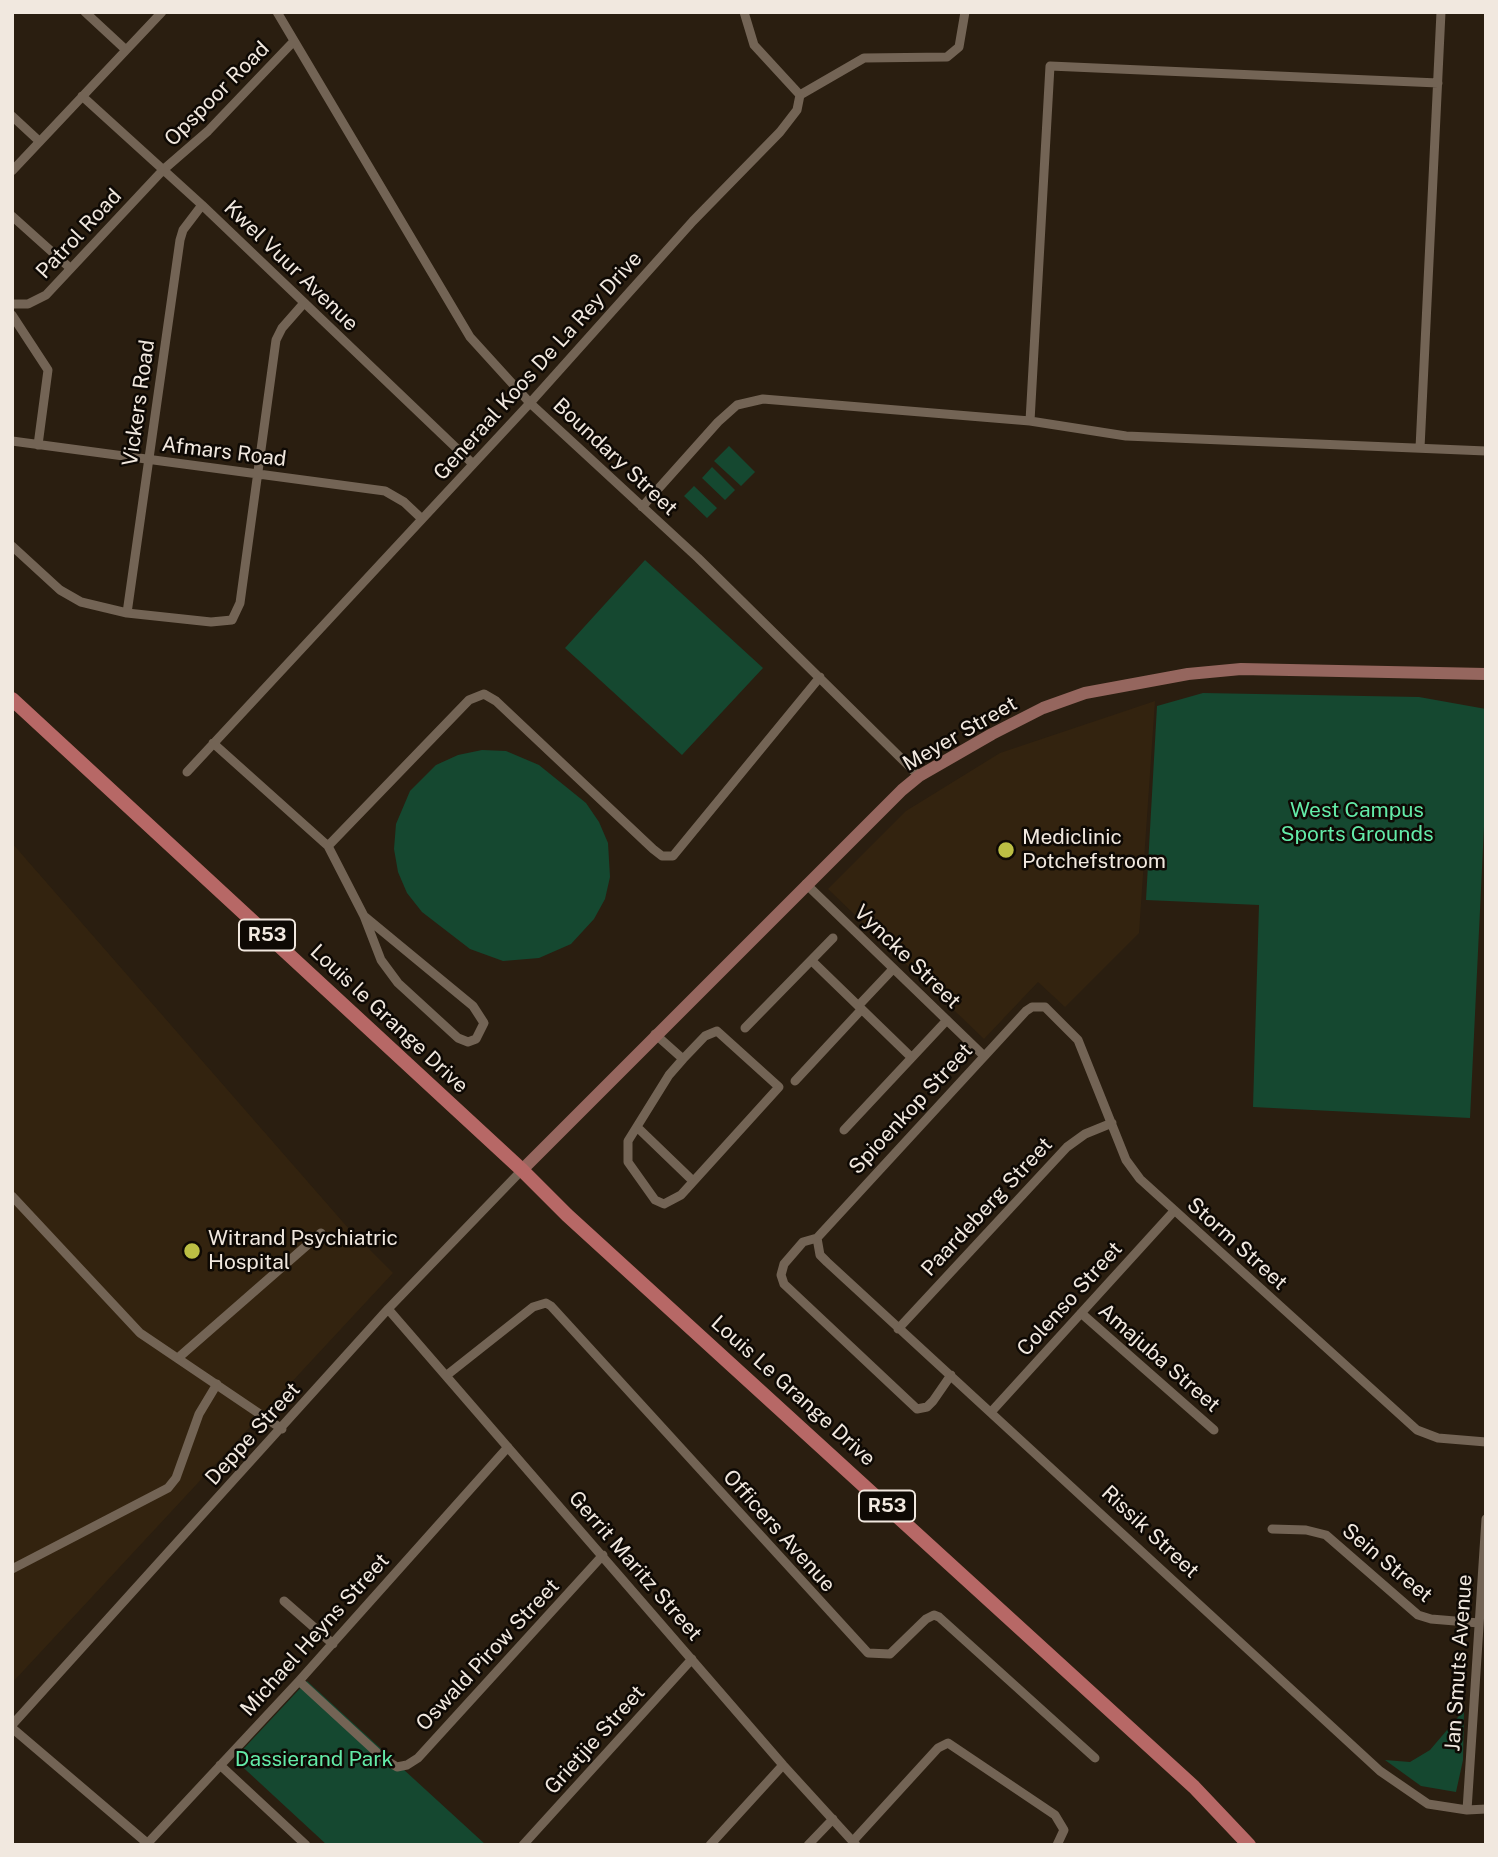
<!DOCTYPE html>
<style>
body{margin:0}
#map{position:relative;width:1498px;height:1857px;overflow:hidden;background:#2a1e10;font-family:"Public Sans",sans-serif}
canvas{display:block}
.frame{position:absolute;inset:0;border:14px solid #f1e8df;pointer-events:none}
</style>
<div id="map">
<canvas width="1498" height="1857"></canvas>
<div class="frame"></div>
</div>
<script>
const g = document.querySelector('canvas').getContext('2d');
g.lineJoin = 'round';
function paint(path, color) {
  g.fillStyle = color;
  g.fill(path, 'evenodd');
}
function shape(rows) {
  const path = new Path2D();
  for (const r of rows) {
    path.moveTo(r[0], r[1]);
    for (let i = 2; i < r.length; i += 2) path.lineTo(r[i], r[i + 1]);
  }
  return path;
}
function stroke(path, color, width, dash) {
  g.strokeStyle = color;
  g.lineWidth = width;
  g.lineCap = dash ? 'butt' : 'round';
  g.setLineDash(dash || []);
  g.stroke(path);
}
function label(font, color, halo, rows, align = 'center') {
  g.font = font + ' "Public Sans",sans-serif';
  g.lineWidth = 5;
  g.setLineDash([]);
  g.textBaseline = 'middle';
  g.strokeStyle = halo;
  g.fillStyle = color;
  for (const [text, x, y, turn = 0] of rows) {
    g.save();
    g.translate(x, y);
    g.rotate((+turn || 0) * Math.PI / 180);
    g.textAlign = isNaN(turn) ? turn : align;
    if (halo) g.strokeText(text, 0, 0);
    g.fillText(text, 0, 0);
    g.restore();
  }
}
paint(shape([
 [1155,701,1139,933,1065,1007,1038,982,984,1039,828,889,906,811,1000,753],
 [12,843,349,1229,393,1273,12,1683]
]), '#33230f');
paint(shape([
 [729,446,755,472,741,486,714,461],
 [712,467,735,490,725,500,702,478],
 [694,486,717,508,707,518,684,496],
 [645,560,763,668,682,755,565,648],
 [1203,693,1419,697,1486,709,1486,785,1470,1118,1253,1107,1259,905,1146,900,1157,706],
 [482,750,506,751,539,765,586,803,599,822,608,843,610,877,605,899,594,919,571,944,539,958,503,961,470,949,422,912,407,893,398,872,394,849,396,824,410,791,436,765,458,755],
 [307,1681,486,1845,327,1845,234,1759],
 [1464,1710,1463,1760,1456,1792,1421,1786,1385,1760,1410,1762,1430,1750]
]), '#154830');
stroke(shape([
 [85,12,126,50],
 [277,12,470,337,530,403,698,558,919,776],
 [744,12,754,45,800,95],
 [82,96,202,205,473,464],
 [12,116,39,141],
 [12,171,162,12],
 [12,216,70,268],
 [12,304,28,304,46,295,163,170,208,131,294,41],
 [12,315,48,370,38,445],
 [1030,421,1050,66,1438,83],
 [12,441,385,491,404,502,422,519],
 [1420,448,1441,12],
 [642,507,718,422,737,405,763,399,1030,421,1126,436,1486,451],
 [12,546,60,590,81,602,127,613,211,622,232,620,240,603,276,340,282,328,304,303],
 [127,613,180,240,183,230,202,205],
 [213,743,328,846,469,700,484,694,496,701,653,849,662,856,673,856,820,677],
 [187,772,530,403,693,221,780,132,797,110,800,95,864,58,947,57,959,47,965,12],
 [328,846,364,916,381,960,398,983,458,1038,468,1042,476,1039,484,1023,473,1006,364,916],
 [806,884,984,1056],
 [812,961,911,1057],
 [859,1005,893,969],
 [745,1028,833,938],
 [655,1034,683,1059,669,1075,628,1141,628,1162,655,1200,664,1204,681,1195,779,1087,717,1031,705,1036,683,1059],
 [795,1081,861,1010],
 [637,1127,693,1181],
 [844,1130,947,1020],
 [12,1196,140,1333,282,1429],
 [817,1238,1026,1011,1032,1007,1045,1007,1078,1040,1126,1160,1140,1179,1417,1430,1438,1438,1486,1442],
 [817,1238,820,1255,827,1262,1380,1771,1428,1804,1467,1810,1486,1809],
 [817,1238,803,1242,784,1264,781,1275,784,1284,917,1409,927,1407,933,1401,951,1375],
 [388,1309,783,1765,856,1845],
 [1081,1313,1214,1430],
 [898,1329,1067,1147,1085,1134,1112,1123],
 [178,1358,321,1233],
 [447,1375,533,1307,546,1303,551,1306,868,1653,890,1654,926,1619,934,1615,939,1617,1095,1758],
 [992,1411,1174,1211],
 [1272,1529,1306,1530,1326,1535,1418,1615,1431,1619,1479,1623],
 [12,1569,168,1488,176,1478,199,1414,217,1384],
 [284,1601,333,1644],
 [299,1681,384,1759,397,1767,407,1765,418,1758,603,1555],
 [12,1725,388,1309,522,1170],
 [12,1728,147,1843],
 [220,1765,306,1845],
 [1467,1810,1486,1519],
 [853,1841,938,1748,948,1743,1055,1815,1064,1830,1057,1845],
 [146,1845,299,1681,508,1447],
 [523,1845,692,1659],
 [710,1845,783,1765],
 [808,1845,833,1819]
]), '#736455', 9);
stroke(shape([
 [522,1170,902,790,919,776,992,734,1043,708,1085,693,1188,674,1241,669,1486,674]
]), '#95665e', 12);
stroke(shape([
 [12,699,522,1170,567,1215,1194,1787,1249,1845]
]), '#b76866', 14);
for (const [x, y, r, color] of [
 [1006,850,9,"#bcbf44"],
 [192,1251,9,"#bcbf44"]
]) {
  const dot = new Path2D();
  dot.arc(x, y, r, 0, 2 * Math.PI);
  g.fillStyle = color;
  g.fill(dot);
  stroke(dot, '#0e0904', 2.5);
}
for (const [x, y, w] of [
 [267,935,56],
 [887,1506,56]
]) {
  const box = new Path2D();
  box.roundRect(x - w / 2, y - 15.5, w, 31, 5);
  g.fillStyle = '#0e0904';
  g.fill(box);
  stroke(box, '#f1e8df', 2);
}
label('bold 19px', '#f1e8df', null, [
 ["R53",267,935],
 ["R53",887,1506]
]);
label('21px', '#f1e8df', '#0e0904', [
 ["Opspoor Road",217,94,-45],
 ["Patrol Road",79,234,-47],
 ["Kwel Vuur Avenue",291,266,44],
 ["Generaal Koos De La Rey Drive",538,366,-48],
 ["Vickers Road",139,403,-82],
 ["Afmars Road",224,452,7],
 ["Boundary Street",615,457,43],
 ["Meyer Street",960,734,-30],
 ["Vyncke Street",907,957,44],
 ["Louis le Grange Drive",389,1019,43],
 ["Spioenkop Street",911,1109,-47],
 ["Paardeberg Street",987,1207,-47],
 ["Storm Street",1237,1244,42],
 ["Colenso Street",1070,1299,-48],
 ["Amajuba Street",1159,1358,41],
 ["Louis Le Grange Drive",793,1391,42],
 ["Deppe Street",253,1434,-48],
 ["Officers Avenue",779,1531,48],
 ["Rissik Street",1150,1532,43],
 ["Sein Street",1387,1563,40],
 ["Gerrit Maritz Street",635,1566,49],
 ["Michael Heyns Street",315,1635,-48],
 ["Oswald Pirow Street",488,1655,-47],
 ["Jan Smuts Avenue",1459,1663,-86],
 ["Grietjie Street",595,1740,-48]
]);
label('21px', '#63eba8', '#0e0904', [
 ["West Campus",1357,811],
 ["Sports Grounds",1357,835],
 ["Dassierand Park",314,1760]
]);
label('21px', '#f1e8df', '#0e0904', [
 ["Mediclinic",1022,838],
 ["Potchefstroom",1022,862],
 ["Witrand Psychiatric",208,1239],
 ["Hospital",208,1263]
], 'left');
</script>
